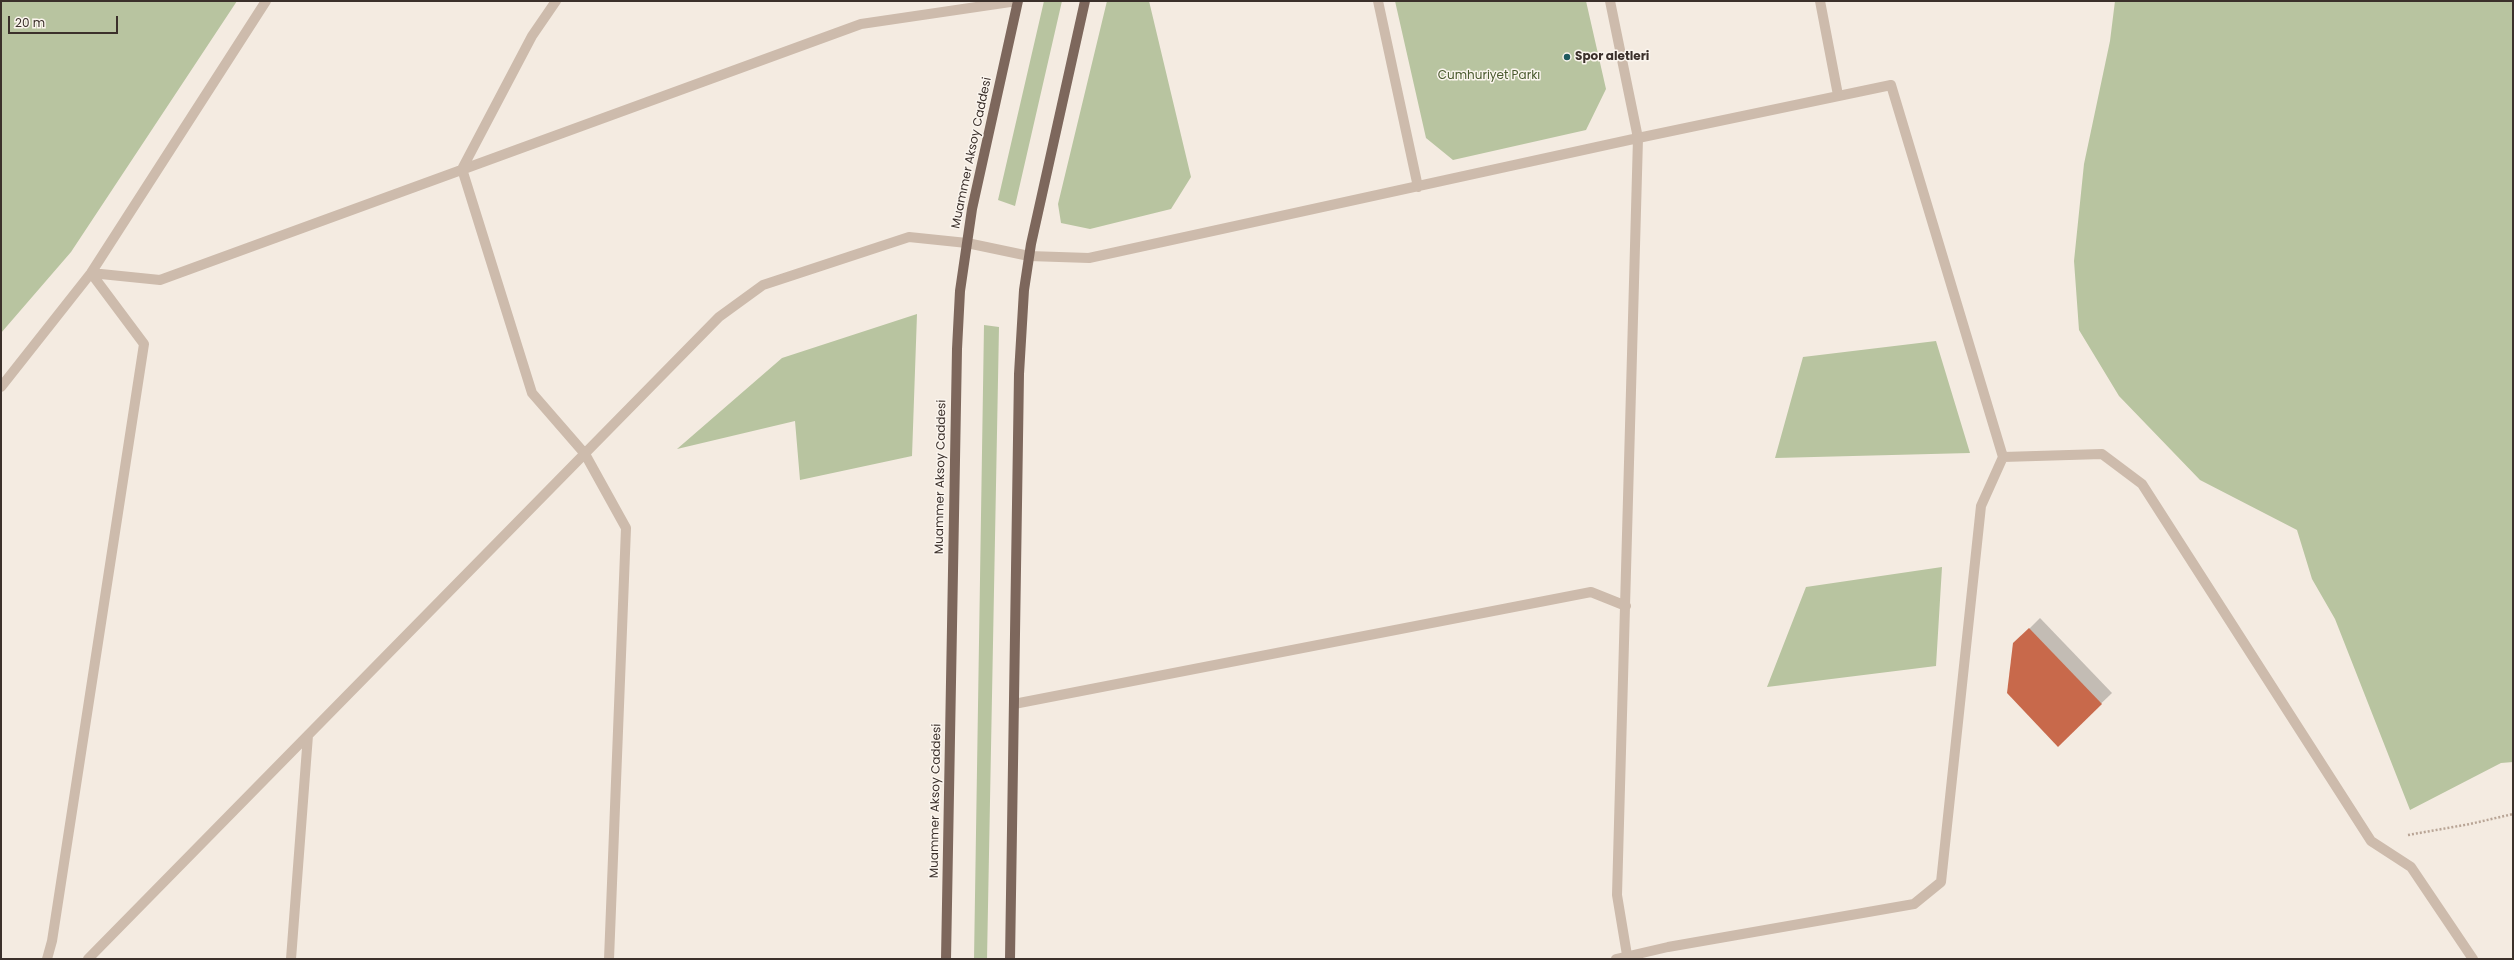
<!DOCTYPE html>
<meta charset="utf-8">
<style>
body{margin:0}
#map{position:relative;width:2514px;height:960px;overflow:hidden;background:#f4ebe1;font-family:Poppins,sans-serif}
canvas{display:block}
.frame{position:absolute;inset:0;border:2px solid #3b302b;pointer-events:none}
.scale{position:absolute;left:8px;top:16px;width:110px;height:18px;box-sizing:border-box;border:2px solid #3b302b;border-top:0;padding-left:5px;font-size:12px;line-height:14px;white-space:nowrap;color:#3b302b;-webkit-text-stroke:3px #fbf5ee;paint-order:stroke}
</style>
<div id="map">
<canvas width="2514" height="960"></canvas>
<div class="frame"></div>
<div class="scale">20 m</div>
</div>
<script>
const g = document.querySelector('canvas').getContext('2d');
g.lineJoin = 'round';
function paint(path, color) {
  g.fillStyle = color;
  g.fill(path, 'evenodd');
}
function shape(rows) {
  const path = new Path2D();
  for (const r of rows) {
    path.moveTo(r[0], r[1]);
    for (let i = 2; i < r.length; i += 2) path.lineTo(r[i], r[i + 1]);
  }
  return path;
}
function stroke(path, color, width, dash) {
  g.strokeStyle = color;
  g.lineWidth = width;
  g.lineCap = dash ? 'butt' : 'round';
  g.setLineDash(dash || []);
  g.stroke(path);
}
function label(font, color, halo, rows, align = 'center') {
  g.font = font + ' Poppins,sans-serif';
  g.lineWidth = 3;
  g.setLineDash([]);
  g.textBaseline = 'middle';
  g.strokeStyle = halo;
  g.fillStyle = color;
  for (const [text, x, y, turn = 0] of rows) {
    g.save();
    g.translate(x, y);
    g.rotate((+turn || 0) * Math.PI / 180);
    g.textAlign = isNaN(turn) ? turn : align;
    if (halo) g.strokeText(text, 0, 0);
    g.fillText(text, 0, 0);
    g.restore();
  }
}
paint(shape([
 [1,1,237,1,71,252,1,333],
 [1044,1,1062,1,1015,206,998,200],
 [1107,1,1149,1,1191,177,1171,209,1090,229,1061,223,1058,204],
 [1395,1,1586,1,1606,89,1586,130,1453,160,1426,138],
 [2115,1,2513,1,2513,762,2501,763,2410,810,2335,619,2312,579,2297,530,2200,480,2119,396,2079,330,2074,261,2084,164,2110,41],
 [917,314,912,456,800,480,795,421,677,449,782,358],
 [984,325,999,327,987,959,974,959],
 [1936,341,1970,453,1775,458,1803,357],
 [1942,567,1936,666,1767,687,1806,587]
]), '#b8c4a0');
paint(shape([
 [2040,618,2112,693,2058,745,2014,644]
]), '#0003');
paint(shape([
 [2029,628,2102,704,2058,747,2007,693,2013,643]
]), '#c8694b');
stroke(shape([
 [2408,835,2470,824,2513,814]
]), '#b9a596', 2.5, [2, 2]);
stroke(shape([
 [556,1,532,36,462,169,532,393,585,454,626,528,609,959],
 [1378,1,1418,187],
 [1610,1,1638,138,1617,895,1627,955],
 [1820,1,1838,95],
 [91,273,160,280,861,24,1017,1],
 [1,387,91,273,266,1],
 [1014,704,1591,592,1626,606],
 [47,959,52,941,144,344,91,273],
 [88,959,719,317,763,285,909,237,967,243,1029,256,1089,258,1638,138,1891,85,2003,457,2102,454,2142,484,2371,841,2411,867,2473,959],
 [291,959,308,735],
 [1616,959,1668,947,1914,904,1941,882,1981,506,2003,457]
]), '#cdbbac', 10);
stroke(shape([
 [946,959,957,349,960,291,972,209,1018,1],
 [1010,959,1019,374,1024,290,1031,244,1085,1]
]), '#7d675c', 10);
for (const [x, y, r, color] of [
 [1567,57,4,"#1f5a5e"]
]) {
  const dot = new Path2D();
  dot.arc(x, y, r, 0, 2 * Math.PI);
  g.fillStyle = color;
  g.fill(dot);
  stroke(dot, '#fbf5ee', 1.5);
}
label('bold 12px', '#3b302b', '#fbf5ee', [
 ["Spor aletleri",1575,57]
], 'left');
label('12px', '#4a5a2e', '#fbf5ee', [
 ["Cumhuriyet Parkı",1489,76]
]);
label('12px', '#3b302b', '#fbf5ee', [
 ["Muammer Aksoy Caddesi",972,153,-78],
 ["Muammer Aksoy Caddesi",941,477,-89],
 ["Muammer Aksoy Caddesi",936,801,-89]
]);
</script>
